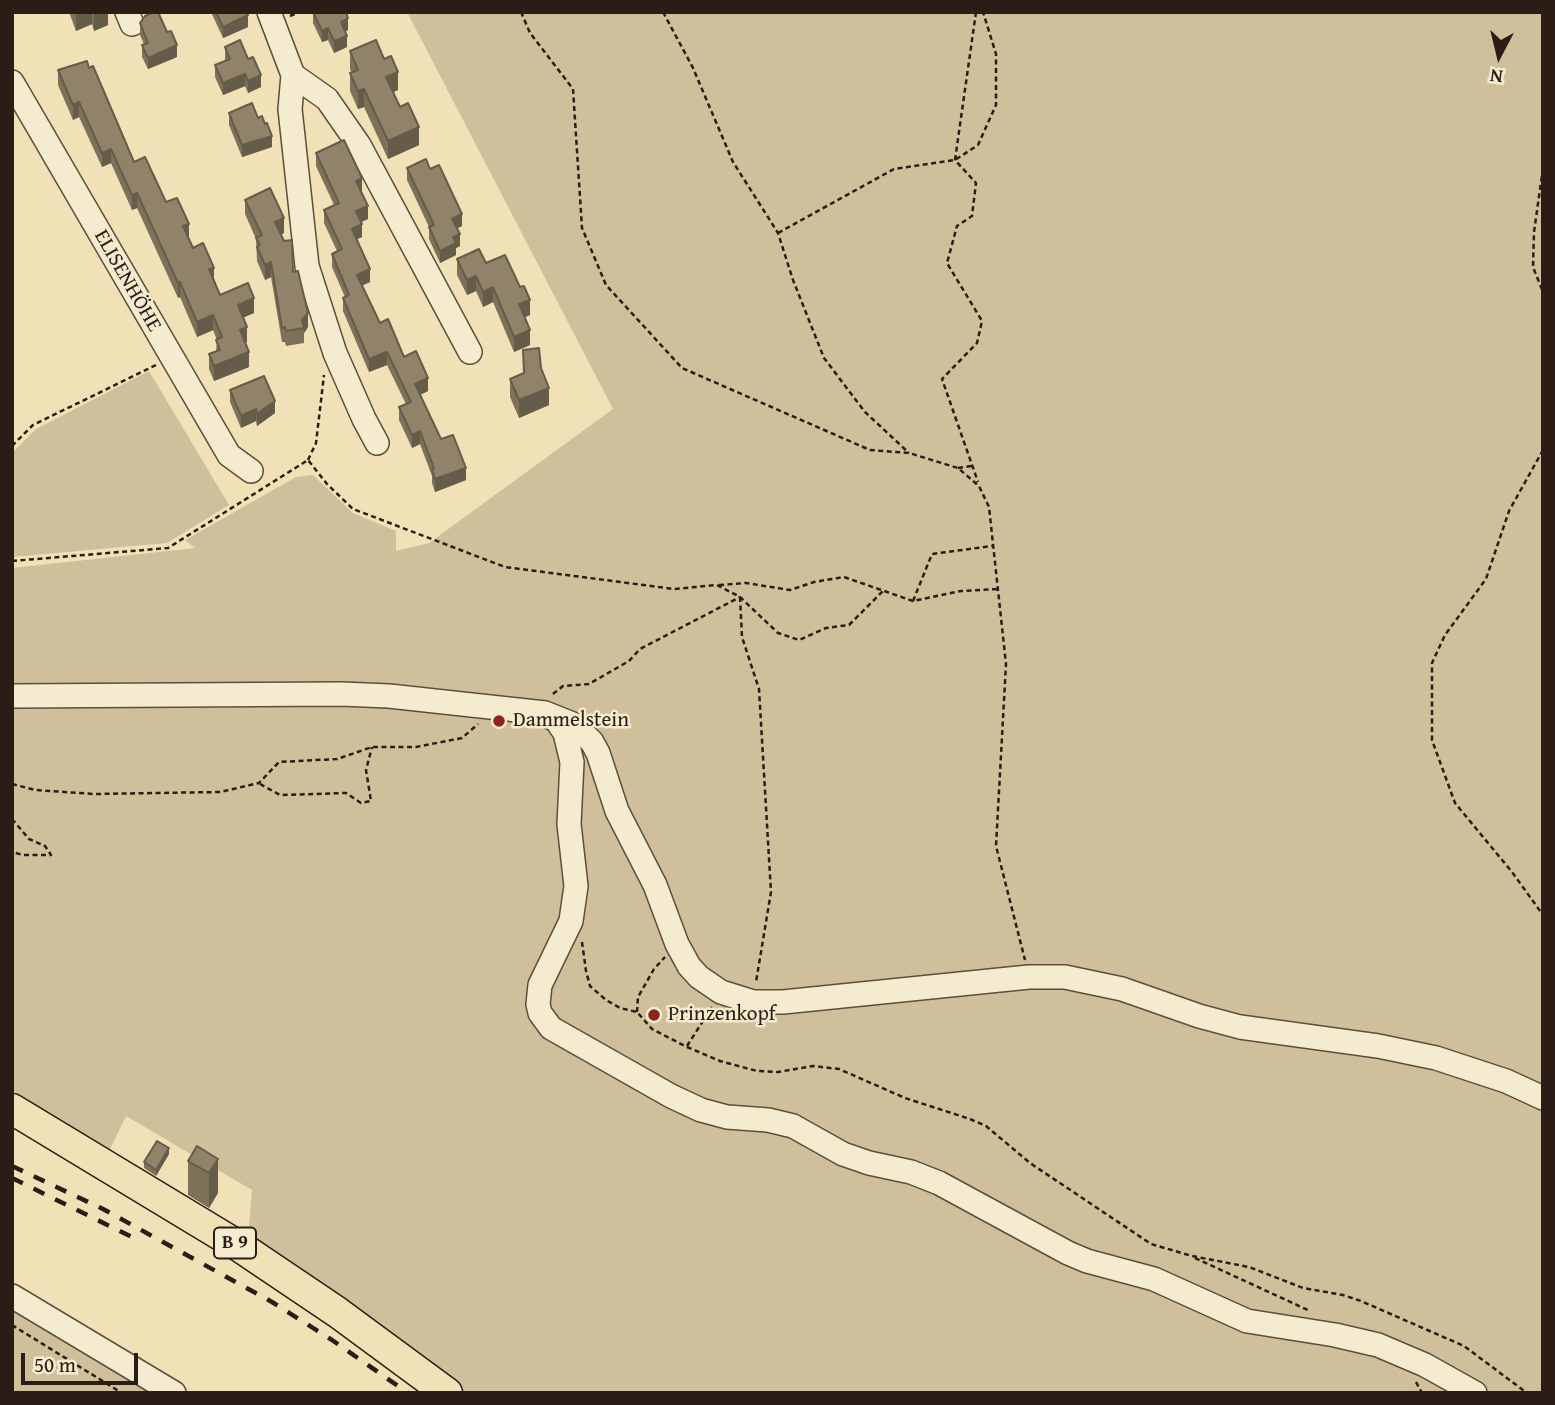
<!DOCTYPE html>
<meta charset="utf-8">
<style>
body{margin:0}
#map{position:relative;width:1555px;height:1405px;overflow:hidden;background:#f0e2b6;font-family:"Gentium Book Plus",serif}
canvas{display:block}
.frame{position:absolute;inset:0;border:14px solid #2b1c15;pointer-events:none}
.north{position:absolute;left:1464px;top:21px;width:70px;height:70px;-webkit-text-stroke:5px #f5ecd0;paint-order:stroke;rotate:187deg;font-size:19px;font-weight:700;line-height:28px;text-align:center;color:#2b1c15}
.north::after{content:'';display:block;margin:auto;width:24px;height:32px;background:#2b1c15;clip-path:polygon(50% 0,100% 100%,50% 72%,0 100%)}
.scale{position:absolute;left:21px;top:1353px;width:117px;height:32px;box-sizing:border-box;border:4px solid #2b1c15;border-top:0;padding-left:9px;font-size:21px;line-height:24px;white-space:nowrap;color:#2b1c15;-webkit-text-stroke:5px #f5ecd0;paint-order:stroke}
</style>
<div id="map">
<canvas width="1555" height="1405"></canvas>
<div class="frame"></div>
<div class="north">N</div>
<div class="scale">50 m</div>
</div>
<script>
const g = document.querySelector('canvas').getContext('2d');
g.lineJoin = 'round';
function paint(path, color) {
  g.fillStyle = color;
  g.fill(path, 'evenodd');
}
function shape(rows) {
  const path = new Path2D();
  for (const r of rows) {
    path.moveTo(r[0], r[1]);
    for (let i = 2; i < r.length; i += 2) path.lineTo(r[i], r[i + 1]);
  }
  return path;
}
function stroke(path, color, width, dash) {
  g.strokeStyle = color;
  g.lineWidth = width;
  g.lineCap = dash ? 'butt' : 'round';
  g.setLineDash(dash || []);
  g.stroke(path);
}
function label(font, color, halo, rows, align = 'center') {
  g.font = font + ' "Gentium Book Plus",serif';
  g.lineWidth = 5;
  g.setLineDash([]);
  g.textBaseline = 'middle';
  g.strokeStyle = halo;
  g.fillStyle = color;
  for (const [text, x, y, turn = 0] of rows) {
    g.save();
    g.translate(x, y);
    g.rotate((+turn || 0) * Math.PI / 180);
    g.textAlign = isNaN(turn) ? turn : align;
    if (halo) g.strokeText(text, 0, 0);
    g.fillText(text, 0, 0);
    g.restore();
  }
}
paint(shape([
 [407,12,1543,12,1543,1393,460,1393,248,1238,252,1190,126,1116,109,1151,12,1090,12,568,195,548,185,540,296,477,313,475,353,513,396,531,396,551,429,543,613,409],
 [149,371,229,505,167,543,12,557,12,453,36,429],
 [12,1304,160,1393,12,1393]
]), '#cfc09b');
const minor = shape([
 [127,12,132,24],
 [269,12,293,75,290,109,307,266,335,353,364,419,377,443],
 [293,75,327,99,359,145,470,352],
 [12,82,229,455,251,471],
 [12,696,341,694,389,696,545,713,575,725,592,742,598,753,617,811,655,885,677,944,689,966,699,977,721,992,753,1002,783,1002,1029,977,1065,977,1122,989,1199,1016,1240,1027,1378,1046,1436,1058,1506,1081,1543,1098],
 [547,715,557,721,565,733,572,762,569,824,576,886,571,921,540,985,538,1004,540,1013,551,1028,671,1096,701,1110,727,1117,768,1120,793,1126,843,1154,869,1163,911,1172,939,1183,1068,1253,1087,1261,1154,1279,1247,1321,1335,1335,1378,1345,1425,1365,1475,1393],
 [12,1296,174,1393]
]);
const major = shape([
 [12,1109,242,1248,337,1312,447,1393]
]);
stroke(minor, '#5c4e3d', 26);
stroke(major, '#2b1c15', 33);
stroke(shape([
 [521,12,530,33,573,89,582,228,606,285,682,368,870,450,909,453,958,468,979,486,989,507,1006,664,996,846,1025,960],
 [663,12,693,68,733,162,778,233,793,280,824,358,865,412,909,453],
 [976,12,955,160,976,183,972,216,957,226,947,263,982,321,977,343,942,379,978,482],
 [290,16,300,12],
 [1543,168,1534,232,1533,267,1543,292],
 [778,233,894,169,955,160,978,145,996,105,996,54,983,12],
 [12,446,33,425,156,365],
 [1543,450,1509,511,1486,579,1445,635,1432,663,1432,740,1455,803,1512,872,1543,915],
 [308,460,316,443,324,375],
 [958,468,972,466],
 [12,561,168,548,308,460,327,484,353,509,505,567,674,589,717,585,740,597,778,633,799,640,826,628,849,625,884,590],
 [719,585,746,583,790,590,814,582,844,577,913,601,961,591,999,589],
 [740,597,742,637,759,689,771,892,756,982],
 [913,601,932,554,992,546],
 [553,694,563,686,589,684,629,661,640,649,740,597],
 [12,784,35,790,94,794,220,792,259,783,279,762,337,759,372,747,416,747,462,738,478,724],
 [260,784,280,795,346,793,361,803,371,801,366,770,372,747],
 [12,819,29,839,45,846,51,855,23,855,12,852],
 [582,942,586,971,590,986,606,1000,620,1008,637,1012,652,1029,687,1047,720,1061,757,1071,778,1072,813,1066,839,1069,905,1098,970,1119,986,1126,1030,1163,1151,1244,1192,1256,1249,1267,1303,1288,1343,1295,1361,1301,1464,1346,1527,1393],
 [637,1012,638,997,654,969,665,957],
 [687,1046,712,1007],
 [1195,1258,1310,1311],
 [12,1325,122,1393],
 [1416,1382,1422,1393]
]), '#2b1c15', 2.5, [5, 3.5]);
stroke(minor, '#f5ecd0', 23);
stroke(major, '#f0e2b6', 30);
stroke(shape([
 [12,1166,103,1209,272,1302,332,1340,408,1393],
 [12,1178,138,1240]
]), '#2b1c15', 4.5, [12, 12]);
paint(shape([
 [69,12,108,12,108,25,94,31,92,24,76,31],
 [211,12,247,12,248,27,223,38],
 [313,12,348,30,345,32,347,47,334,53,328,40,322,42,313,23],
 [140,23,177,57,148,69,142,57,142,45,144,44,140,35],
 [225,47,261,87,248,93,245,86,223,95,215,77,215,65,225,61],
 [350,51,398,90,393,92,419,145,388,159,364,107,358,109,350,91,350,73,352,73,350,69],
 [58,70,134,162,166,202,189,239,193,248,214,279,220,295,254,313,243,317,247,342,246,343,249,367,214,381,209,369,209,354,216,351,217,340,213,330,197,337,180,297,178,298,137,208,132,210,111,163,102,167,79,117,73,120,58,85],
 [229,113,258,118,272,147,242,157,229,125],
 [316,153,362,191,361,192,368,219,361,222,362,237,357,239,370,282,362,285,380,323,428,391,420,395,441,439,466,480,435,492,432,483,432,476,420,444,412,448,399,420,399,407,406,404,387,365,369,372,343,311,343,298,345,297,332,267,332,254,337,251,324,223,324,210,334,205,316,166],
 [407,168,430,169,462,226,457,228,460,246,456,248,456,255,440,263,429,239,429,227,407,180],
 [245,200,284,233,281,234,293,272,308,327,304,333,304,343,286,346,285,342,282,342,271,277,265,280,257,261,256,239,245,214],
 [457,259,486,263,530,315,525,317,530,345,514,352,493,302,483,307,476,291,467,295,457,275],
 [523,350,541,368,549,405,519,418,510,397,510,379,523,374],
 [230,390,275,413,257,426,256,421,241,428,230,402],
 [169,1154,156,1176,144,1168,144,1162],
 [218,1159,218,1193,209,1208,188,1195,188,1161]
]), '#7d715a');
paint(shape([
 [78,12,92,12,92,24,76,31,76,13],
 [96,12,108,12,108,25,94,31,94,13],
 [248,15,248,27,223,38,223,27],
 [348,18,348,30,341,34,341,22],
 [328,28,328,40,322,42,322,31],
 [347,36,347,47,334,53,334,41],
 [177,45,177,57,148,69,148,58],
 [398,72,398,90,386,95,386,77],
 [245,74,245,86,223,95,223,83],
 [261,75,261,87,248,93,248,81],
 [364,89,364,107,358,109,358,91],
 [79,102,79,117,73,120,73,105],
 [419,127,419,145,388,159,388,141],
 [272,136,272,147,242,157,242,145],
 [111,149,111,163,102,167,102,153],
 [362,178,362,191,356,194,356,181],
 [137,193,137,208,132,210,132,195],
 [368,206,368,219,356,224,356,211],
 [462,214,462,226,452,231,452,219],
 [284,218,284,233,275,237,275,222],
 [189,224,189,239,183,226],
 [362,224,362,237,352,241,352,229],
 [460,234,460,246,456,248,456,255,440,263,440,251,453,237],
 [271,262,271,277,265,280,265,265],
 [214,268,214,282,209,269],
 [370,269,370,282,357,288,357,275],
 [476,276,476,291,467,295,467,280],
 [180,282,180,297,178,298,178,283],
 [493,287,493,302,483,307,483,292],
 [254,298,254,313,238,320,238,305],
 [530,300,530,315,519,320,519,304],
 [308,313,308,327,304,333,302,320],
 [213,315,213,330,197,337,197,322],
 [247,327,247,342,240,345,240,330],
 [530,330,530,345,514,352,514,337],
 [249,352,249,367,214,381,214,366],
 [387,352,387,365,369,372,369,359],
 [428,378,428,391,415,397,415,384],
 [549,388,549,405,519,418,519,400],
 [275,401,275,413,257,426,257,414],
 [256,409,256,421,241,428,241,416],
 [420,431,420,444,412,448,412,435],
 [466,468,466,480,435,492,435,479],
 [169,1148,169,1154,156,1176,156,1170],
 [218,1159,218,1193,209,1208,209,1173]
]), '#665c4a');
const building = shape([
 [154,12,158,12,167,32,171,31,177,45,148,58,142,45,148,43,140,23,145,16,154,12],
 [216,12,246,12,248,15,223,27,216,12],
 [313,12,346,12,348,18,341,22,347,36,334,41,328,28,322,31,313,12],
 [240,40,248,59,253,57,261,75,248,81,245,74,223,83,215,65,230,59,225,47,240,40],
 [376,40,384,59,391,56,398,72,386,77,400,107,408,103,419,127,388,141,364,89,358,91,350,73,358,70,350,51,376,40],
 [87,61,89,68,93,66,134,162,145,157,166,202,177,198,189,224,183,226,193,248,203,243,214,268,209,269,220,295,248,283,254,298,238,305,247,327,240,330,249,352,214,366,209,354,220,350,216,340,222,337,213,315,197,322,180,282,178,283,137,193,132,195,111,149,102,153,79,102,73,105,58,70,87,61],
 [252,103,258,118,262,116,265,124,267,123,272,136,242,145,229,113,252,103],
 [344,140,362,178,356,181,368,206,356,211,362,224,352,229,370,269,357,275,380,323,388,319,404,357,416,351,428,378,415,384,441,439,453,435,466,468,435,479,432,470,434,468,420,431,412,435,399,407,411,402,387,352,369,359,343,298,349,295,332,254,342,249,324,210,339,203,316,153,344,140],
 [426,159,430,169,439,165,462,214,452,219,460,234,453,237,456,243,440,251,429,227,434,225,407,168,426,159],
 [270,188,284,218,275,222,284,241,292,240,293,272,298,271,308,313,302,320,304,328,286,331,285,327,282,328,271,262,265,265,257,247,260,245,256,238,262,235,245,200,270,188],
 [479,249,486,263,505,255,520,287,524,286,530,300,519,304,530,330,514,337,493,287,483,292,476,276,467,280,457,259,479,249],
 [539,348,541,368,549,388,519,400,510,379,524,373,523,350,539,348],
 [264,376,275,401,257,414,256,409,241,416,230,390,264,376],
 [157,1141,169,1148,156,1170,144,1162,157,1141],
 [197,1146,218,1159,209,1173,188,1161,197,1146]
]);
paint(building, '#918369');
stroke(building, '#665c4a', 2);
for (const [x, y, r, color] of [
 [499,721,7,"#8f2418"],
 [654,1015,7,"#8f2418"]
]) {
  const dot = new Path2D();
  dot.arc(x, y, r, 0, 2 * Math.PI);
  g.fillStyle = color;
  g.fill(dot);
  stroke(dot, '#f5ecd0', 2.5);
}
for (const [x, y, w] of [
 [235,1243,42]
]) {
  const box = new Path2D();
  box.roundRect(x - w / 2, y - 15.5, w, 31, 5);
  g.fillStyle = '#f5ecd0';
  g.fill(box);
  stroke(box, '#2b1c15', 2);
}
label('bold 19px', '#2b1c15', null, [
 ["B 9",235,1243]
]);
label('21px', '#2b1c15', '#f5ecd0', [
 ["ELISENHÖHE",127,281,60]
]);
label('21px', '#2b1c15', '#f5ecd0', [
 ["Dammelstein",513,721],
 ["Prinzenkopf",668,1015]
], 'left');
</script>
